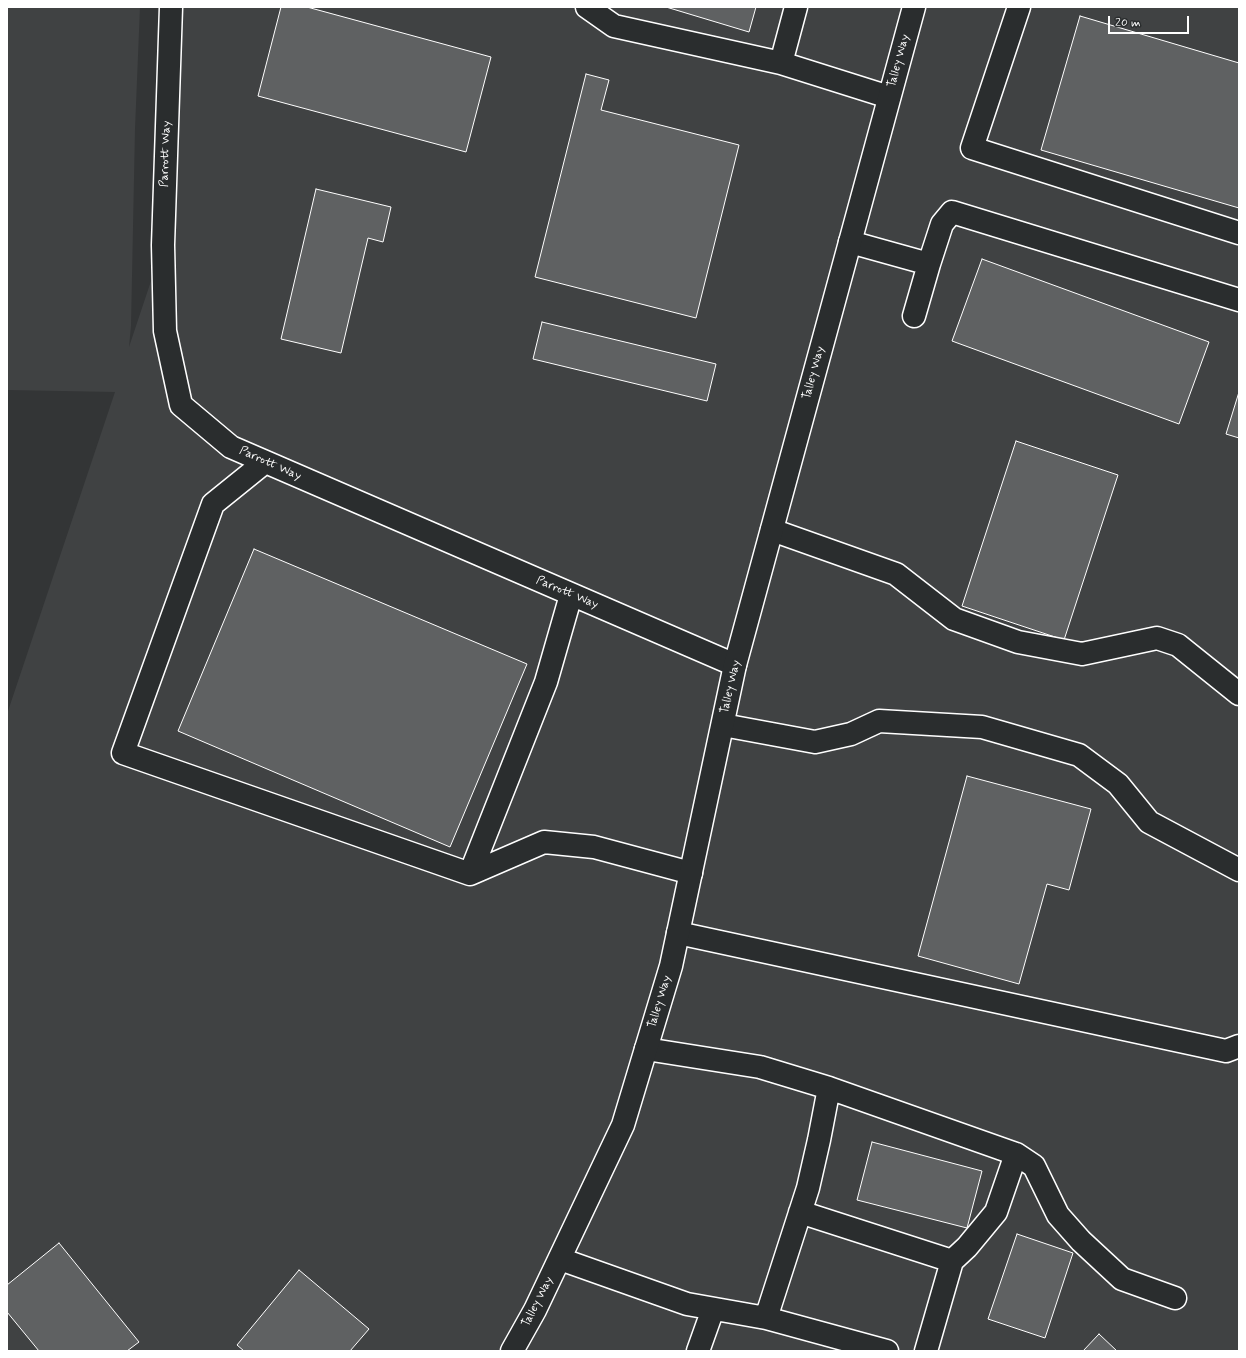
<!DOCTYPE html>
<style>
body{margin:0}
#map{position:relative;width:1246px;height:1358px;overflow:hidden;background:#333536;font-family:Mynerve,sans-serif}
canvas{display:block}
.frame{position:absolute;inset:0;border:8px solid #fff;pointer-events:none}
.scale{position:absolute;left:1108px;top:16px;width:81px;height:18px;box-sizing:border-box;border:2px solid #fff;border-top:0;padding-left:5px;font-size:12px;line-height:14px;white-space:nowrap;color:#fff;-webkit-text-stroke:3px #2a2d2e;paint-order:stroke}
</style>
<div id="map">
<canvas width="1246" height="1358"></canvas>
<div class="frame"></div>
<div class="scale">20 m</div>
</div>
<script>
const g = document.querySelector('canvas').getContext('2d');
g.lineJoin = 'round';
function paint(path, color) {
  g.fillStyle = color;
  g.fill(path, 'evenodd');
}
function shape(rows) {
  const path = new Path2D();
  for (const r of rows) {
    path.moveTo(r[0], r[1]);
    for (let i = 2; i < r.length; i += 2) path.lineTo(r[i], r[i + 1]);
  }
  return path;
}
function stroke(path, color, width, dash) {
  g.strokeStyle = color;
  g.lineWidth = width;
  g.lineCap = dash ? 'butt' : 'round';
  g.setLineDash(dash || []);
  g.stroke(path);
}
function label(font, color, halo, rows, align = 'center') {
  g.font = font + ' Mynerve,sans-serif';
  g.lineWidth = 4;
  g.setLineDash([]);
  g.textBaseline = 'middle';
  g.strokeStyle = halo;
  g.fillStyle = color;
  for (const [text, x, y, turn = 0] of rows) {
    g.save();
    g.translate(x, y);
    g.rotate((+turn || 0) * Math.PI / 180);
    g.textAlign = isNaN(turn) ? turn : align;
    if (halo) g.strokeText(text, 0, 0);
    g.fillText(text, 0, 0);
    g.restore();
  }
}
paint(shape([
 [7,7,140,7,135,129,131,326,129,347,163,245,171,7,1239,7,1239,1351,7,1351,7,714,115,392,7,390]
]), '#404243');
const building = shape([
 [281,7,307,7,491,57,466,152,258,96,281,7],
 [666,7,756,7,749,32,666,7],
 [1080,16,1239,63,1239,208,1041,150,1080,16],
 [586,74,609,80,601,110,739,145,696,318,535,277,586,74],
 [316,189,391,207,383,242,368,238,341,353,281,339,316,189],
 [982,259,1209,342,1179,424,952,341,982,259],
 [542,322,716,364,707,401,533,359,542,322],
 [1239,392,1239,438,1226,434,1239,392],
 [1016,441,1118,475,1064,640,962,606,1016,441],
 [254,549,527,664,450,847,178,731,254,549],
 [967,776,1091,809,1069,890,1047,884,1019,984,918,956,967,776],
 [872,1142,982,1171,967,1228,857,1200,872,1142],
 [1017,1234,1073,1253,1045,1338,988,1319,1017,1234],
 [59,1243,139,1342,127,1351,39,1351,7,1312,7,1285,59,1243],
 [299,1270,369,1329,350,1351,244,1351,237,1345,299,1270],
 [1099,1334,1117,1351,1083,1351,1099,1334]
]);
paint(building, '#5f6162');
stroke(building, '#fff', 1);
const minor = shape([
 [171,7,163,245,165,331,181,405,231,447,735,665],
 [587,7,614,26,781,63,889,97],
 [1019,7,972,148,1239,233],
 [781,63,796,7],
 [850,242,929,264,942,224,952,212,1239,300],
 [914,316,929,264],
 [265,462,213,504,123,753,470,874,544,842,594,847,691,873],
 [772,530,896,574,954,619,1018,642,1082,654,1157,638,1178,645,1239,694],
 [723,725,815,742,851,734,879,721,982,727,1079,755,1118,784,1149,822,1239,870],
 [470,874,546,682,571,595],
 [678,933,1226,1051,1239,1046],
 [829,1088,1016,1154,1034,1166,1058,1215,1081,1241,1122,1279,1175,1298],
 [800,1212,952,1261],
 [560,1259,687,1304,766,1318,808,1188,819,1140,829,1088,760,1067,646,1049],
 [766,1318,887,1351],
 [698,1351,713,1309],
 [926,1351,952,1261,967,1247,996,1212,1016,1154]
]);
const major = shape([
 [512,1351,535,1310,623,1125,671,966,735,665,914,7]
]);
stroke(minor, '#fff', 25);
stroke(major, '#fff', 25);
stroke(minor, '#2a2d2e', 22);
stroke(major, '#2a2d2e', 22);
label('12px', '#fff', '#2a2d2e', [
 ["Talley Way",899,61,-75],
 ["Parrott Way",166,154,-88],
 ["Talley Way",814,373,-75],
 ["Parrott Way",270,464,24],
 ["Parrott Way",567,593,23],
 ["Talley Way",731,687,-77],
 ["Talley Way",660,1002,-73],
 ["Talley Way",538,1302,-63]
]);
</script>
